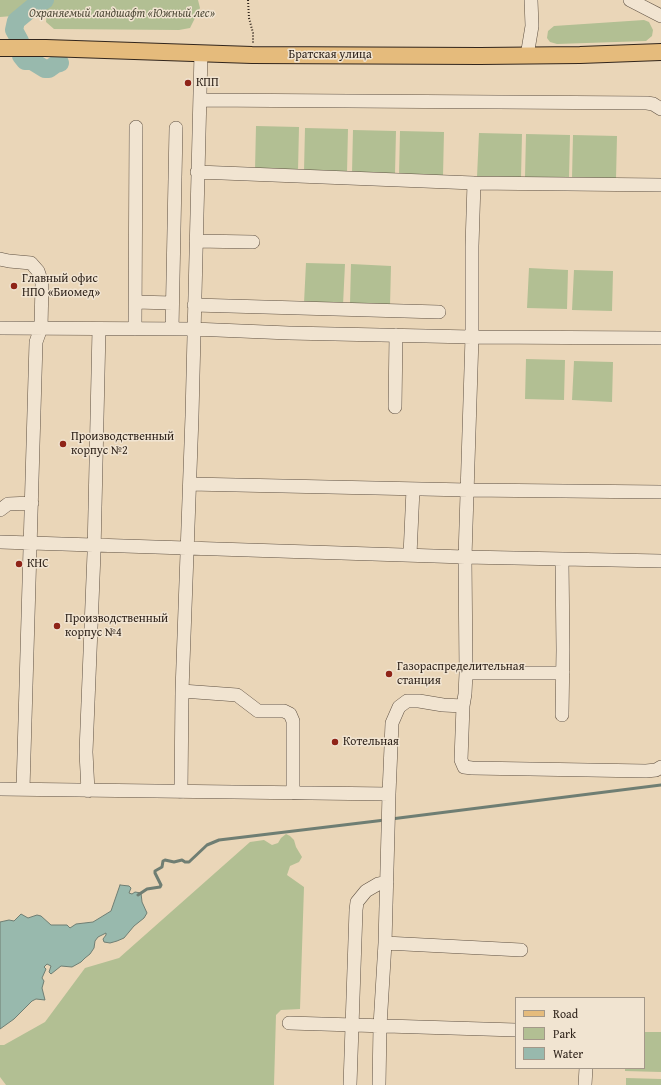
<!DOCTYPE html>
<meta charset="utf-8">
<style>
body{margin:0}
#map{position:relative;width:661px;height:1085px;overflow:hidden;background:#ead6b8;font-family:"Gentium Book Plus",serif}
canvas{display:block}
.legend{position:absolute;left:515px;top:997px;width:130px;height:72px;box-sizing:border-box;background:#f1e4d1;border:1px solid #a49889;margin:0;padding:5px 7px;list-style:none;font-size:12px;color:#31251c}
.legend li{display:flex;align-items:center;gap:8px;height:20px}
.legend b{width:20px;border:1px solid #a49889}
</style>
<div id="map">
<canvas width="661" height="1085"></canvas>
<ul class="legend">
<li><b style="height:5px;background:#e5bb7c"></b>Road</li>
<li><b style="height:11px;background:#b2bf93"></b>Park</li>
<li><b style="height:11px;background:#98b9ad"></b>Water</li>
</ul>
</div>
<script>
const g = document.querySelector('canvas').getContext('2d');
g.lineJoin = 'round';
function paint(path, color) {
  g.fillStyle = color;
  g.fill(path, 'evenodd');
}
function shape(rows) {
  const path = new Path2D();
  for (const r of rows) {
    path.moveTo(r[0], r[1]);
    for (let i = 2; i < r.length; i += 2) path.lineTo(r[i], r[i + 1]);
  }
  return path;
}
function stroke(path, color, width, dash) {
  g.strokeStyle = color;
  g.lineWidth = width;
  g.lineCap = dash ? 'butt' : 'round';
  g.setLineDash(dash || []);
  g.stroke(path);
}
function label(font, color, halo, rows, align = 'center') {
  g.font = font + ' "Gentium Book Plus",serif';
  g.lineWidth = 3;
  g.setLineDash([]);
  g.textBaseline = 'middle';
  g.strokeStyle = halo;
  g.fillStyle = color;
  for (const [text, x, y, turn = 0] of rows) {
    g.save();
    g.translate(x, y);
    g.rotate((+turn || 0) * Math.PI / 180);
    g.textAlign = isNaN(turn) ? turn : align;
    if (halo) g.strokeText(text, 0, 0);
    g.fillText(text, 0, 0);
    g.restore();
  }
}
paint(shape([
 [0,0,198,0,200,8,190,28,179,30,54,29,46,22,47,13,42,9,33,9,13,16,0,17],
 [644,20,649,22,653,30,652,36,646,41,557,44,550,42,547,38,548,31,554,26],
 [256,126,299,127,298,171,255,170],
 [305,128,348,129,347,173,304,171],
 [353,130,396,131,395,174,352,173],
 [400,131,444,132,443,176,399,175],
 [479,133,522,134,521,178,477,177],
 [526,134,570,135,569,178,525,177],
 [573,135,617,136,616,179,572,178],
 [306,263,345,264,343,305,304,303],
 [351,264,391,266,390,306,350,304],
 [529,268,568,270,567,309,527,308],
 [574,270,613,271,612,311,572,310],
 [526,359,565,360,564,400,525,399],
 [574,361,613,362,612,402,572,400],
 [286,834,290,836,294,840,296,847,302,857,299,862,290,866,287,875,304,887,300,1009,281,1010,276,1015,274,1085,6,1085,0,1077,0,1045,4,1045,45,1022,85,968,119,958,250,842,264,840,272,845,278,843,281,838],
 [644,1032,661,1032,661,1072,625,1071,625,1068,644,1068],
 [626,1078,661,1079,661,1085,626,1085]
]), '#b2bf93');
const water = shape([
 [120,885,129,886,131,888,129,893,132,894,135,892,141,893,142,902,147,913,144,918,134,926,124,938,117,941,110,943,104,942,103,939,106,935,106,933,98,937,95,941,94,948,90,954,85,958,81,962,72,967,61,966,51,974,49,972,51,966,47,964,44,967,46,969,42,978,44,981,42,988,45,1000,36,999,32,1001,14,1019,0,1029,0,922,9,920,14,921,21,914,28,918,37,915,41,916,51,925,67,925,70,928,76,924,93,922,111,911,120,885]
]);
paint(water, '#98b9ad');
stroke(water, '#6f7e73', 1);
stroke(shape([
 [391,819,661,785],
 [138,895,147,889,160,887,161,885,155,873,155,871,162,867,163,861,165,860,174,862,182,860,185,862,189,862,207,845,219,840,385,820]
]), '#6f7e73', 3);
stroke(shape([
 [20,41,14,30,16,21,34,6,45,0],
 [21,56,25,61,32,61,45,69,49,69,56,64,60,63]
]), '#98b9ad', 18);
const minor = shape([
 [630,0,661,16],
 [527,56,532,26,531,0],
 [200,100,647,103,653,104,661,109],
 [197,172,474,183,661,185],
 [474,183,472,246,472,337,465,557,466,673,465,694,463,706,461,760,464,767,472,768,646,771,656,770,661,767],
 [196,241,253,242],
 [0,259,9,261,31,263,38,271,42,283,41,328,36,342,23,789],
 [136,302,172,303],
 [194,305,439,312],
 [0,328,193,329,289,333,472,337,661,338],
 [135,329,136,127],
 [172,329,176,128],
 [395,407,396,335],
 [190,484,468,490,661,492],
 [0,510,8,504,32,503],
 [0,542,465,557,661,561],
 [410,555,413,489],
 [562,560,563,650,562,715],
 [466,673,563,673],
 [182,691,237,695,258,711,284,711,290,714,293,721,293,793],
 [0,789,389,794],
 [88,791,86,752,94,553,99,329],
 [181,792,182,691,192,416,201,53],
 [385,943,521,950],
 [289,1023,516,1030],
 [350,1085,356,910,357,902,366,891,378,884,387,882],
 [379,1085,380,1026,385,943,389,794,392,723,399,707,407,701,419,701,443,705,463,706],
 [585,1085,586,1068]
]);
const major = shape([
 [0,48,46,48,252,55,480,56,580,55,661,52]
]);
stroke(minor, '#5f5143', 14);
stroke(major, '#31251c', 18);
stroke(shape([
 [248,0,249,18,253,33,253,43]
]), '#31251c', 2, [1, 2]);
stroke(minor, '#f1e4d1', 13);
stroke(major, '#e5bb7c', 16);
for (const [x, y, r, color] of [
 [188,83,4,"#8f2418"],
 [14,286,4,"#8f2418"],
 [63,444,4,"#8f2418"],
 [19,564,4,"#8f2418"],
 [57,626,4,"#8f2418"],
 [389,674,4,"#8f2418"],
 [335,742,4,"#8f2418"]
]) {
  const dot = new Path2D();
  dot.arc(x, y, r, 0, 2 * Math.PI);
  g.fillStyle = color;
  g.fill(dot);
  stroke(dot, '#f1e4d1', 1.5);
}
label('italic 12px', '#514c3a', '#f1e4d1', [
 ["Охраняемый ландшафт «Южный лес»",122,14]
]);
label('12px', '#31251c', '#f1e4d1', [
 ["Братская улица",330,55]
]);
label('12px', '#31251c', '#f1e4d1', [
 ["КПП",196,83],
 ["Главный офис",22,279],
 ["НПО «Биомед»",22,293],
 ["Производственный",71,437],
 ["корпус №2",71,451],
 ["КНС",27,564],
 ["Производственный",65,619],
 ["корпус №4",65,633],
 ["Газораспределительная",397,667],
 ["станция",397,681],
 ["Котельная",343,742]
], 'left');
</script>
